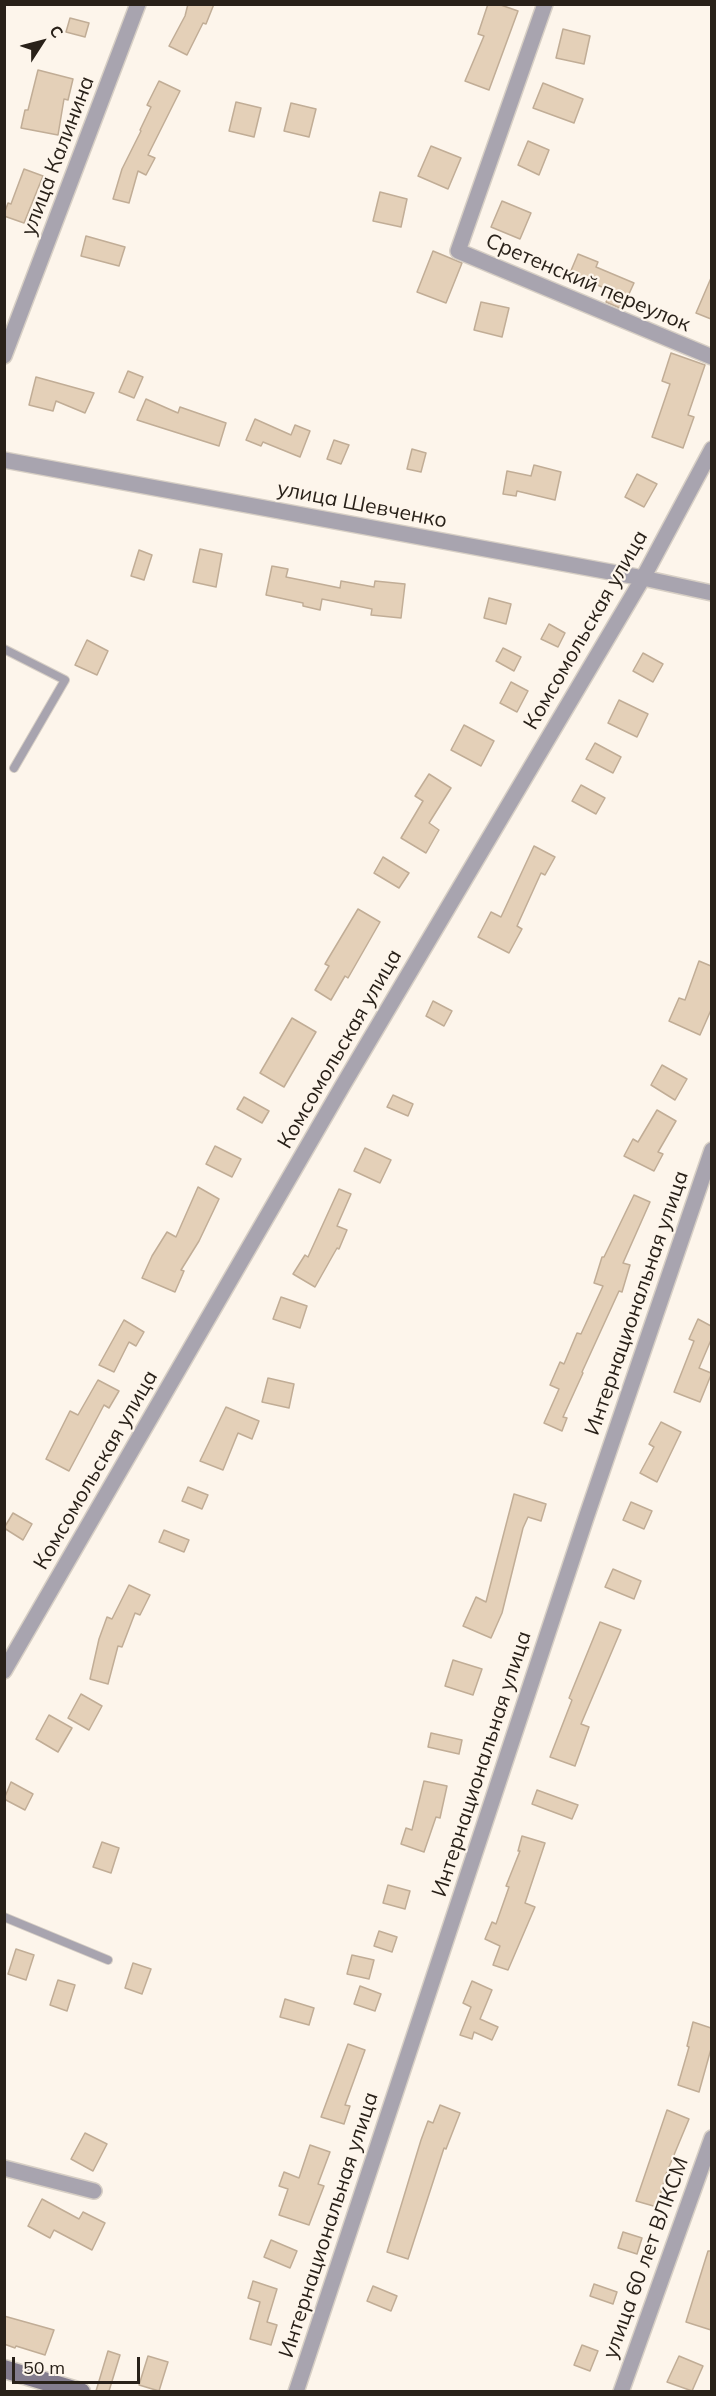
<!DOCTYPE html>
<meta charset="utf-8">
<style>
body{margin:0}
#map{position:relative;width:716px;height:2396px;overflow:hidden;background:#fdf5eb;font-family:Mulish,sans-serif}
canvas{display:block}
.frame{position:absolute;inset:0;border:6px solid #292119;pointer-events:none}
.north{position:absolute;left:12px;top:12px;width:60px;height:60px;-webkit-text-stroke:4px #fdf5eb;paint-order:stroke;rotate:54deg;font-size:16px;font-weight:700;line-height:24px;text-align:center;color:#292119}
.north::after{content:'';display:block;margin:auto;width:21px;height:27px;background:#292119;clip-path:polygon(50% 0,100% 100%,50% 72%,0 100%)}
.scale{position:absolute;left:12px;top:2357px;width:128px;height:27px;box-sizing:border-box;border:3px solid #292119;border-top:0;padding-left:8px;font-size:18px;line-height:21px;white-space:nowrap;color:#292119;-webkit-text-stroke:4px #fdf5eb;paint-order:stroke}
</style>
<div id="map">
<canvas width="716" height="2396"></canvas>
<div class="frame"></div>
<div class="north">С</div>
<div class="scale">50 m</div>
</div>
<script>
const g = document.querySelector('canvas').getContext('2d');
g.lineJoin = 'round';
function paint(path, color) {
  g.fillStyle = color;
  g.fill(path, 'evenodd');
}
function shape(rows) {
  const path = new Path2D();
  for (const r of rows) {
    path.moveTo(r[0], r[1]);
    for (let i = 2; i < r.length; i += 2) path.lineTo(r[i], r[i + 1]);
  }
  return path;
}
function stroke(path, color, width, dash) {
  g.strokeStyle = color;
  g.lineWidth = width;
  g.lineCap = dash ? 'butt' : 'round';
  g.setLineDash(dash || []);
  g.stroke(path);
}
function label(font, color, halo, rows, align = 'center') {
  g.font = font + ' Mulish,sans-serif';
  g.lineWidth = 4.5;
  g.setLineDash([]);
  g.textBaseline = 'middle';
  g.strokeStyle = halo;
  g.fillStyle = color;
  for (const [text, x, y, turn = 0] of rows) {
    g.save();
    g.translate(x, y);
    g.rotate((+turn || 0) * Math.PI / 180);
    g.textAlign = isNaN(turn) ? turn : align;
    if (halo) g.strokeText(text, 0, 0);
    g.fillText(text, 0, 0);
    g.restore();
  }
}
const building = shape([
 [188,4,214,4,206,24,203,23,187,55,169,46,185,16,188,4],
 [488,4,498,4,518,11,489,90,465,81,484,36,478,34,488,4],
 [70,18,89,23,85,37,66,32,70,18],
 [563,29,590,36,584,64,556,58,563,29],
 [38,70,73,79,68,100,64,99,58,135,21,128,25,110,28,110,38,70],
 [159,81,180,91,148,155,155,158,146,175,138,171,129,203,113,199,122,169,141,131,140,130,151,107,147,105,159,81],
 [543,83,583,99,574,123,533,108,543,83],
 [236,102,261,108,254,137,229,131,236,102],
 [291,103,316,109,309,137,284,131,291,103],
 [528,141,549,150,539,175,518,165,528,141],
 [431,146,461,158,448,189,418,176,431,146],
 [24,169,43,176,24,223,4,216,4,214,8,203,11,204,24,169],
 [380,192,407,199,401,227,373,221,380,192],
 [502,201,531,213,520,239,491,227,502,201],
 [86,236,125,247,119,266,81,256,86,236],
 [433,251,462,263,446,303,417,292,433,251],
 [578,254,598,262,596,267,634,283,622,309,606,302,611,291,570,273,578,254],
 [711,278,711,319,696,313,711,278],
 [481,302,509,308,502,337,474,330,481,302],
 [671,353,705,365,688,415,694,417,683,448,652,437,670,384,662,381,671,353],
 [128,371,143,377,134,398,119,392,128,371],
 [36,377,94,393,85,413,56,401,53,411,29,405,36,377],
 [146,399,178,413,180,407,226,423,219,446,137,420,146,399],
 [255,419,291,435,295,425,310,431,300,457,263,442,261,446,246,440,255,419],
 [334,440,349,445,341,464,327,459,334,440],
 [412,449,426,453,421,472,407,469,412,449],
 [534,465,561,472,555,500,517,491,516,496,503,494,507,471,531,476,534,465],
 [637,474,657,484,644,507,625,497,637,474],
 [200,549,222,554,216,587,193,582,200,549],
 [139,550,152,555,144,580,131,576,139,550],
 [272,566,288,569,286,577,340,588,341,581,374,587,375,581,405,584,401,618,371,615,372,609,322,599,320,610,303,606,303,603,266,595,272,566],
 [489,598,511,604,506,624,484,618,489,598],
 [549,624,565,633,558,647,541,639,549,624],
 [87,640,108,651,97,675,75,665,87,640],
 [503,648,521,657,514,671,496,661,503,648],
 [643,653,663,664,653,682,633,671,643,653],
 [511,682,528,691,517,712,500,703,511,682],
 [619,700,648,714,637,737,608,723,619,700],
 [464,725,494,741,481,766,451,750,464,725],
 [595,743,621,757,613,773,586,759,595,743],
 [429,774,451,788,429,823,439,830,426,853,401,838,423,801,415,796,429,774],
 [581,785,605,798,596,814,572,801,581,785],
 [534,846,555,857,545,875,541,873,517,926,522,929,509,953,478,937,491,912,501,917,534,846],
 [383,857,409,873,399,888,374,873,383,857],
 [358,909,380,922,348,978,345,976,331,1000,315,990,329,966,325,964,358,909],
 [699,961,711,966,711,1010,700,1035,669,1021,679,998,685,1000,699,961],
 [433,1001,452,1011,444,1026,426,1016,433,1001],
 [292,1018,316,1032,284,1087,260,1073,292,1018],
 [662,1065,687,1079,675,1100,651,1085,662,1065],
 [393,1095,413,1104,408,1116,387,1107,393,1095],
 [244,1097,269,1111,262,1123,237,1109,244,1097],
 [657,1110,676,1121,658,1152,663,1154,654,1171,624,1156,633,1139,638,1142,657,1110],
 [215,1146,241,1159,232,1177,206,1164,215,1146],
 [365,1148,391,1160,380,1183,354,1171,365,1148],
 [198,1187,219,1199,199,1241,181,1270,184,1271,175,1292,142,1278,152,1256,167,1232,176,1237,198,1187],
 [339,1189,351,1194,337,1226,347,1230,339,1249,337,1248,315,1287,293,1274,305,1255,308,1257,339,1189],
 [634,1195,650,1202,623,1263,630,1265,622,1292,619,1291,582,1372,583,1373,563,1417,567,1418,562,1431,544,1423,559,1389,550,1385,560,1362,564,1364,577,1333,581,1334,603,1286,594,1283,602,1257,604,1257,634,1195],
 [281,1297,307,1306,300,1328,273,1319,281,1297],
 [698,1319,711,1326,711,1340,699,1368,711,1373,711,1375,700,1402,674,1392,694,1341,689,1339,698,1319],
 [124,1320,144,1332,136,1346,129,1342,114,1372,99,1365,124,1320],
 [268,1378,294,1384,289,1408,262,1402,268,1378],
 [98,1380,119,1391,109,1408,104,1405,69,1471,46,1459,70,1411,78,1415,98,1380],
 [226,1407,259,1421,252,1439,238,1433,223,1470,200,1461,226,1407],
 [661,1422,681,1432,657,1482,640,1473,654,1447,649,1444,661,1422],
 [188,1487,208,1495,202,1509,182,1501,188,1487],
 [514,1494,546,1504,541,1521,528,1517,523,1528,502,1613,491,1638,463,1626,476,1597,486,1602,514,1494],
 [631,1502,652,1511,644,1529,623,1520,631,1502],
 [13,1513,32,1524,23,1540,4,1528,13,1513],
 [164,1530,189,1540,184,1552,159,1542,164,1530],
 [613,1569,641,1581,634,1599,605,1587,613,1569],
 [129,1585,150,1595,140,1615,135,1613,122,1647,118,1646,108,1684,90,1679,99,1639,107,1617,112,1619,129,1585],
 [600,1622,621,1630,581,1724,589,1727,575,1766,550,1757,572,1700,569,1698,600,1622],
 [453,1660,482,1669,473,1695,445,1686,453,1660],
 [81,1694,102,1706,89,1730,68,1718,81,1694],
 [49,1715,72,1728,58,1752,36,1739,49,1715],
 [431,1733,462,1740,459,1754,428,1747,431,1733],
 [424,1781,447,1786,440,1818,436,1817,424,1852,401,1844,406,1828,412,1830,424,1781],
 [11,1782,33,1794,25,1810,4,1799,11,1782],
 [537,1790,578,1805,572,1819,532,1804,537,1790],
 [522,1836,545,1843,525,1903,535,1907,508,1970,493,1965,500,1946,485,1939,492,1922,496,1924,509,1887,506,1886,520,1851,518,1851,522,1836],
 [102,1842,119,1848,111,1873,93,1867,102,1842],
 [388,1885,410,1891,405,1909,383,1903,388,1885],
 [379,1931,397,1937,392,1952,374,1946,379,1931],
 [16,1949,34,1955,26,1980,8,1974,16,1949],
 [352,1955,374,1960,369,1979,347,1974,352,1955],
 [133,1963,151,1969,142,1994,125,1988,133,1963],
 [58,1980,75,1985,67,2011,50,2005,58,1980],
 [472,1981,492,1990,480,2019,498,2027,492,2040,474,2032,472,2039,460,2035,471,2007,463,2003,472,1981],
 [360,1986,381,1994,375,2011,354,2004,360,1986],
 [285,1999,314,2008,309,2025,280,2017,285,1999],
 [693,2022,711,2028,711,2049,699,2092,678,2085,689,2047,687,2046,693,2022],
 [348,2044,365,2050,345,2105,350,2106,344,2124,321,2117,348,2044],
 [440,2105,460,2113,446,2149,444,2148,408,2259,387,2252,421,2140,428,2121,433,2123,440,2105],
 [667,2110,689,2119,666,2174,657,2207,636,2201,667,2110],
 [85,2133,107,2144,93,2171,71,2159,85,2133],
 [310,2145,330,2152,318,2184,324,2186,309,2225,279,2215,288,2189,279,2186,284,2172,299,2178,310,2145],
 [42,2199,79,2219,83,2212,105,2223,92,2250,54,2230,50,2238,28,2226,42,2199],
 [623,2232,642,2238,637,2254,618,2248,623,2232],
 [271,2240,297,2251,290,2268,264,2257,271,2240],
 [708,2251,711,2251,711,2330,686,2322,708,2251],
 [253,2281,277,2289,267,2322,277,2325,271,2345,250,2339,260,2302,248,2298,253,2281],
 [594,2284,617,2292,613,2304,590,2296,594,2284],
 [373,2286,397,2296,391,2311,367,2301,373,2286],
 [4,2316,54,2330,45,2355,16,2346,15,2348,4,2344,4,2316],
 [582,2345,598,2351,590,2371,574,2365,582,2345],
 [108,2351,120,2355,109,2391,96,2391,108,2351],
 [148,2356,168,2362,159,2391,139,2385,148,2356],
 [679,2356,703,2366,692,2391,667,2382,679,2356]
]);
paint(building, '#e4d0b8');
stroke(building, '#c1ad96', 1.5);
const lane = shape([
 [4,649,65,680,14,768],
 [4,1917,108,1960]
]);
const street = shape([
 [545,4,458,251,712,357],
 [4,356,138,4],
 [4,460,643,578,712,593],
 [4,1671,343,1085,643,578,712,449],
 [4,2168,94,2191],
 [296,2392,586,1518,712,1150],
 [621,2392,712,2138]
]);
const secondary = shape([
 [4,2369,81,2392]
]);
stroke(lane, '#d7cfc5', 10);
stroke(street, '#d7cfc5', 18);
stroke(secondary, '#d7cfc5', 21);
stroke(lane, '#a8a4af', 8);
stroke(street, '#a8a4af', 15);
stroke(secondary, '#837c8d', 18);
label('21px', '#292119', '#fdf5eb', [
 ["улица Калинина",58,156,-69],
 ["Сретенский переулок",588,283,23],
 ["улица Шевченко",362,505,11],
 ["Комсомольская улица",586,630,-60],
 ["Комсомольская улица",340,1049,-60],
 ["Интернациональная улица",637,1303,-71],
 ["Комсомольская улица",96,1470,-60],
 ["Интернациональная улица",482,1764,-72],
 ["Интернациональная улица",329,2225,-72],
 ["улица 60 лет ВЛКСМ",646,2258,-70]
]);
</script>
